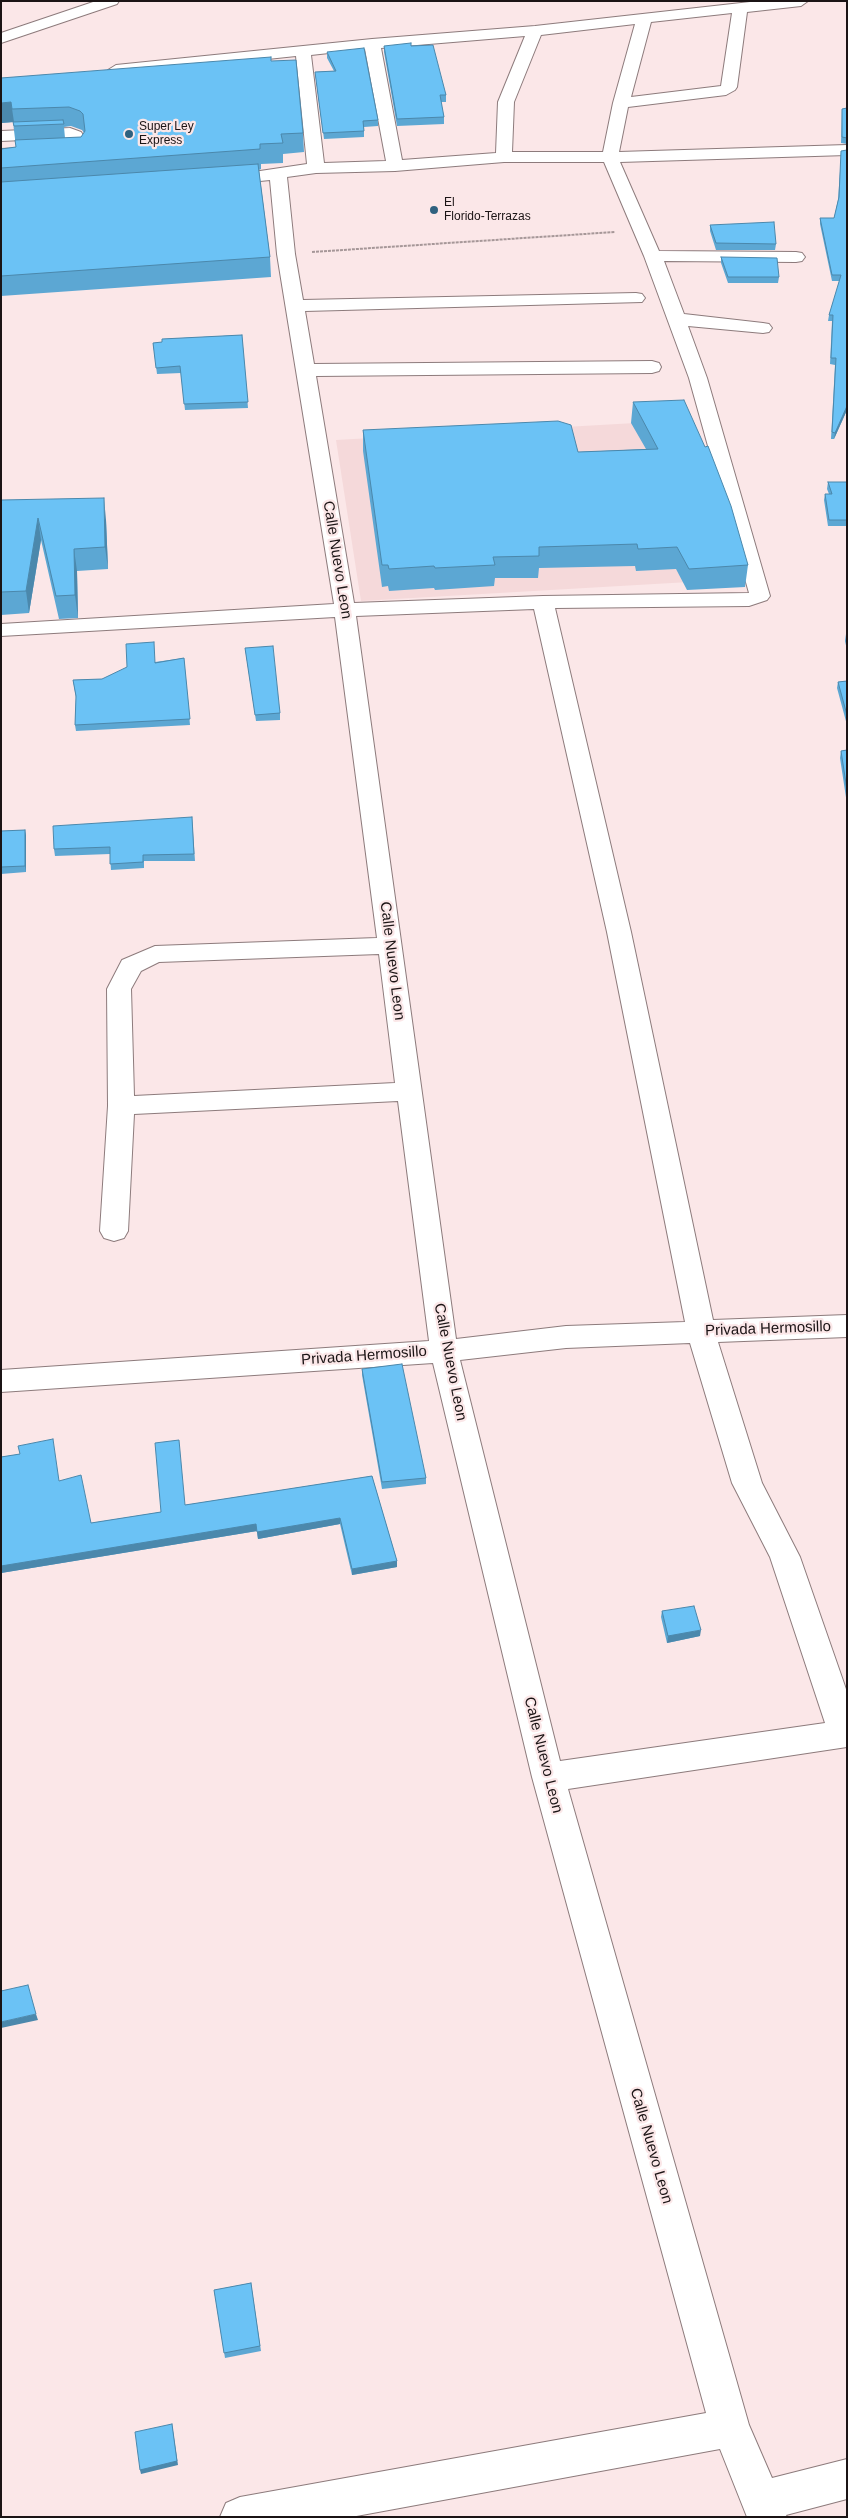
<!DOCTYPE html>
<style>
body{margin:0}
#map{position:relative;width:848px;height:2518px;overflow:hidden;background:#fbe7e8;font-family:Helvetica,sans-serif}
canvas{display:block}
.frame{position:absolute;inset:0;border:2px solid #1b1415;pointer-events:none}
</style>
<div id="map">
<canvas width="848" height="2518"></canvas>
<div class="frame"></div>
</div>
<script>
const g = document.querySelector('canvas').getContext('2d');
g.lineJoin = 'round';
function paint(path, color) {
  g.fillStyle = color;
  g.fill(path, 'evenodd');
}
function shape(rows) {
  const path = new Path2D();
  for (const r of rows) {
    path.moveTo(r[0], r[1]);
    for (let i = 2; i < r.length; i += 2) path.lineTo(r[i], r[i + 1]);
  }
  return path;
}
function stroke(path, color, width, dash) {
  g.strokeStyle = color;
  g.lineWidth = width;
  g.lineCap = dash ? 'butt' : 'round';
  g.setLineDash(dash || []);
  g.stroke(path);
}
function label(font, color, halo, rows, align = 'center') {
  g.font = font + ' Helvetica,sans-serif';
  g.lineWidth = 4.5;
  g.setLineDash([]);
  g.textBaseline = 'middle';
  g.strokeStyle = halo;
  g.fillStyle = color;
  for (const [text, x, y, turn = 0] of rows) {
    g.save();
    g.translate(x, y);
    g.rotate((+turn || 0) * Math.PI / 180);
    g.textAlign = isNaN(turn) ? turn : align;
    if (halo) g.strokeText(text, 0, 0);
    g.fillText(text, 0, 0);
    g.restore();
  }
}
paint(shape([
 [688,420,741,579,361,601,336,440]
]), '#f5d9da');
const minor = shape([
 [96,1,119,1,117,4,1,43,1,33,96,1],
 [759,1,808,1,801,6,747,12,737,87,735,90,726,95,628,107,619,152,847,145,847,155,620,162,659,251,796,252,802,253,805,257,802,261,796,262,664,261,684,314,763,323,769,324,772,328,769,332,763,333,688,326,707,378,770,596,767,600,749,606,555,608,631,932,713,1320,847,1315,847,1337,718,1342,762,1483,800,1557,847,1692,847,1747,568,1789,749,2425,772,2478,847,2459,847,2499,786,2515,787,2517,747,2517,720,2449,351,2517,220,2517,226,2503,240,2497,706,2413,532,1777,433,1363,1,1392,1,1370,429,1341,398,1101,134,1114,128,1231,124,1238,114,1241,104,1238,100,1231,108,1106,107,989,122,960,155,946,377,938,335,617,1,636,1,624,334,604,277,254,270,180,260,181,254,180,252,176,254,172,260,171,307,164,296,56,116,75,108,70,116,65,372,39,535,26,759,1],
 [732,13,721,86,631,97,651,22,732,13],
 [635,24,613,103,603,152,512,152,514,102,541,35,635,24],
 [525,36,498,102,496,153,402,160,381,48,525,36],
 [365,49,386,161,324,163,311,55,365,49],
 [504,162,604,162,644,256,689,378,749,593,543,596,354,603,316,376,652,373,659,371,661,367,659,363,652,361,314,364,305,311,642,302,645,298,642,294,636,293,303,300,295,254,287,177,316,173,395,171,504,162],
 [534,609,607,932,685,1322,566,1326,456,1339,356,616,534,609],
 [379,954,395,1083,134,1096,131,989,141,971,159,962,379,954],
 [690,1343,732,1483,770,1557,825,1723,560,1761,460,1360,566,1348,690,1343],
 [70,128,81,132,83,135,85,151,83,155,1,159,1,149,68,146,67,138,1,141,1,131,70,128]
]);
stroke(minor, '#8d7b7c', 2);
stroke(shape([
 [312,252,615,232]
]), '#a69798', 2, [3, 1]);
paint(minor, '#fff');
paint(shape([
 [384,46,411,46,446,95,446,102,441,102,444,117,444,124,397,126,384,52],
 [327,52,378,120,378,126,364,127,364,137,324,139,315,72,334,71,327,58],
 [271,61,303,133,304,152,283,154,283,163,261,164,261,169,259,170,270,257,271,277,1,296,1,149,16,147,13,122,1,123,1,78],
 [71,126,82,130,84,133,81,137,65,138,64,127],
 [847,108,847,144,841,143,842,109],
 [847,150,847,411,847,410,834,439,831,439,835,365,830,364,832,321,828,321,829,315,840,281,832,281,820,224,820,218,834,218,838,200,841,157],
 [710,225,776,244,775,250,716,250,710,231],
 [721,257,779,277,778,283,728,283,721,263],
 [242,335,248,408,185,410,181,373,157,374,153,343,162,342,162,339],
 [633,402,748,565,745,587,687,590,676,569,636,571,635,566,539,568,538,578,495,578,494,586,435,590,434,588,389,591,388,586,382,587,363,451,363,430,578,452,646,449,631,423],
 [828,482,847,482,847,526,828,526,824,500,825,494,829,494,827,489],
 [1,500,106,520,108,569,77,571,78,618,59,619,41,540,29,613,1,615],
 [846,634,847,634,847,650,845,641],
 [245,648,280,713,280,720,256,721],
 [184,658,190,725,76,731,75,725,76,698,73,680,102,679,155,662],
 [847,681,847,725,837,688,838,682],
 [847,750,847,804,840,758,841,751],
 [192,817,195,861,144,861,144,868,111,870,110,854,55,856,54,849],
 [25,830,26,836,26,872,1,874,1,831],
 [362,1369,426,1478,426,1484,382,1489,362,1375],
 [20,1454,59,1481,91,1523,161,1512,185,1505,372,1476,397,1561,397,1567,352,1575,340,1524,258,1539,257,1531,1,1573,1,1457],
 [662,1611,700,1636,667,1643,661,1617],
 [251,2283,261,2351,225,2358,214,2290]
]), '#5ca7d3');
paint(shape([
 [11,102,14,122,1,123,1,103],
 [847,406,847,410,834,439,835,433],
 [104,498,106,520,108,569,105,547],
 [38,518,41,540,29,613,26,591],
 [74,549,77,571,78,618,75,595],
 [25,830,26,836,26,872,25,866],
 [340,1518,340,1524,258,1539,257,1532],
 [256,1524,257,1531,1,1573,1,1566],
 [397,1561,397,1567,352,1575,352,1569],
 [701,1630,700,1636,667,1643,668,1636],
 [36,2014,38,2020,1,2028,1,2022],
 [172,2424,178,2465,141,2474,140,2470]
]), '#4b88ac');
const building = shape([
 [411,43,411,46,433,45,446,95,440,95,444,117,397,119,384,46,411,43],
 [364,48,378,120,363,121,364,131,323,133,315,72,336,71,327,52,364,48],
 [271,57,271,61,296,60,303,133,281,134,283,143,260,144,260,149,1,168,1,149,16,147,15,140,81,137,85,131,83,114,80,111,69,107,12,109,11,102,1,103,1,78,271,57],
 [847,108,847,138,842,137,842,109,847,108],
 [63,120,64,124,14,126,13,122,63,120],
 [847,150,847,406,835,433,832,432,836,358,831,358,833,315,829,315,841,275,832,275,820,218,834,218,839,197,841,151,847,150],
 [258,164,270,257,1,276,1,182,258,164],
 [774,222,776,244,716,243,710,225,774,222],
 [721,257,777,258,779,277,728,277,721,257],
 [242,335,248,402,184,404,180,366,156,368,153,343,162,342,162,339,242,335],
 [684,400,705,447,708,446,731,506,748,565,689,569,677,547,638,549,637,544,539,547,539,556,493,557,495,565,435,568,434,566,389,569,388,565,382,565,363,430,558,421,571,425,578,452,658,449,633,402,684,400],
 [828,482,847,482,847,520,829,520,825,494,832,494,828,482],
 [104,498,105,547,74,549,75,595,56,596,38,518,26,591,1,592,1,500,104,498],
 [154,642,155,663,184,658,190,719,75,725,76,696,73,680,102,679,127,667,126,644,154,642],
 [273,646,280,713,255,715,245,648,273,646],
 [847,681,847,715,838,682,847,681],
 [847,750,847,790,841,751,847,750],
 [192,817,194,854,143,855,143,862,110,864,110,847,54,849,53,826,192,817],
 [25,830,25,866,1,867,1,831,25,830],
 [402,1364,426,1478,382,1482,362,1369,402,1364],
 [53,1439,59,1481,81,1475,91,1523,161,1512,155,1443,179,1440,185,1505,372,1476,397,1561,352,1569,340,1518,257,1532,256,1524,1,1566,1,1457,20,1454,18,1446,53,1439],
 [694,1606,701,1630,668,1636,662,1611,694,1606],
 [28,1985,36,2014,1,2022,1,1991,28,1985],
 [251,2283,260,2346,224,2353,214,2290,251,2283],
 [172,2424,177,2461,140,2470,135,2432,172,2424]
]);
paint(building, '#6bc2f5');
stroke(building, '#4b88ac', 1);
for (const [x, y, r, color] of [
 [129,134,5,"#2f617f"],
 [434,210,5,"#2f617f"]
]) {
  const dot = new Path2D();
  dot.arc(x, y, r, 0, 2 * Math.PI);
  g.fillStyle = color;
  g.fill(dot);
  stroke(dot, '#fbe7e8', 2);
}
label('12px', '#1b1415', '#fbe7e8', [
 ["Super Ley",139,127],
 ["Express",139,141],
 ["El",444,203],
 ["Florido-Terrazas",444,217]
], 'left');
label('15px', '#1b1415', '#fbe7e8', [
 ["Calle Nuevo Leon",337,560,81],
 ["Calle Nuevo Leon",392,961,83],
 ["Privada Hermosillo",768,1329,-2],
 ["Privada Hermosillo",364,1356,-4],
 ["Calle Nuevo Leon",450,1362,79],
 ["Calle Nuevo Leon",543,1755,76],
 ["Calle Nuevo Leon",651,2146,74]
]);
</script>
